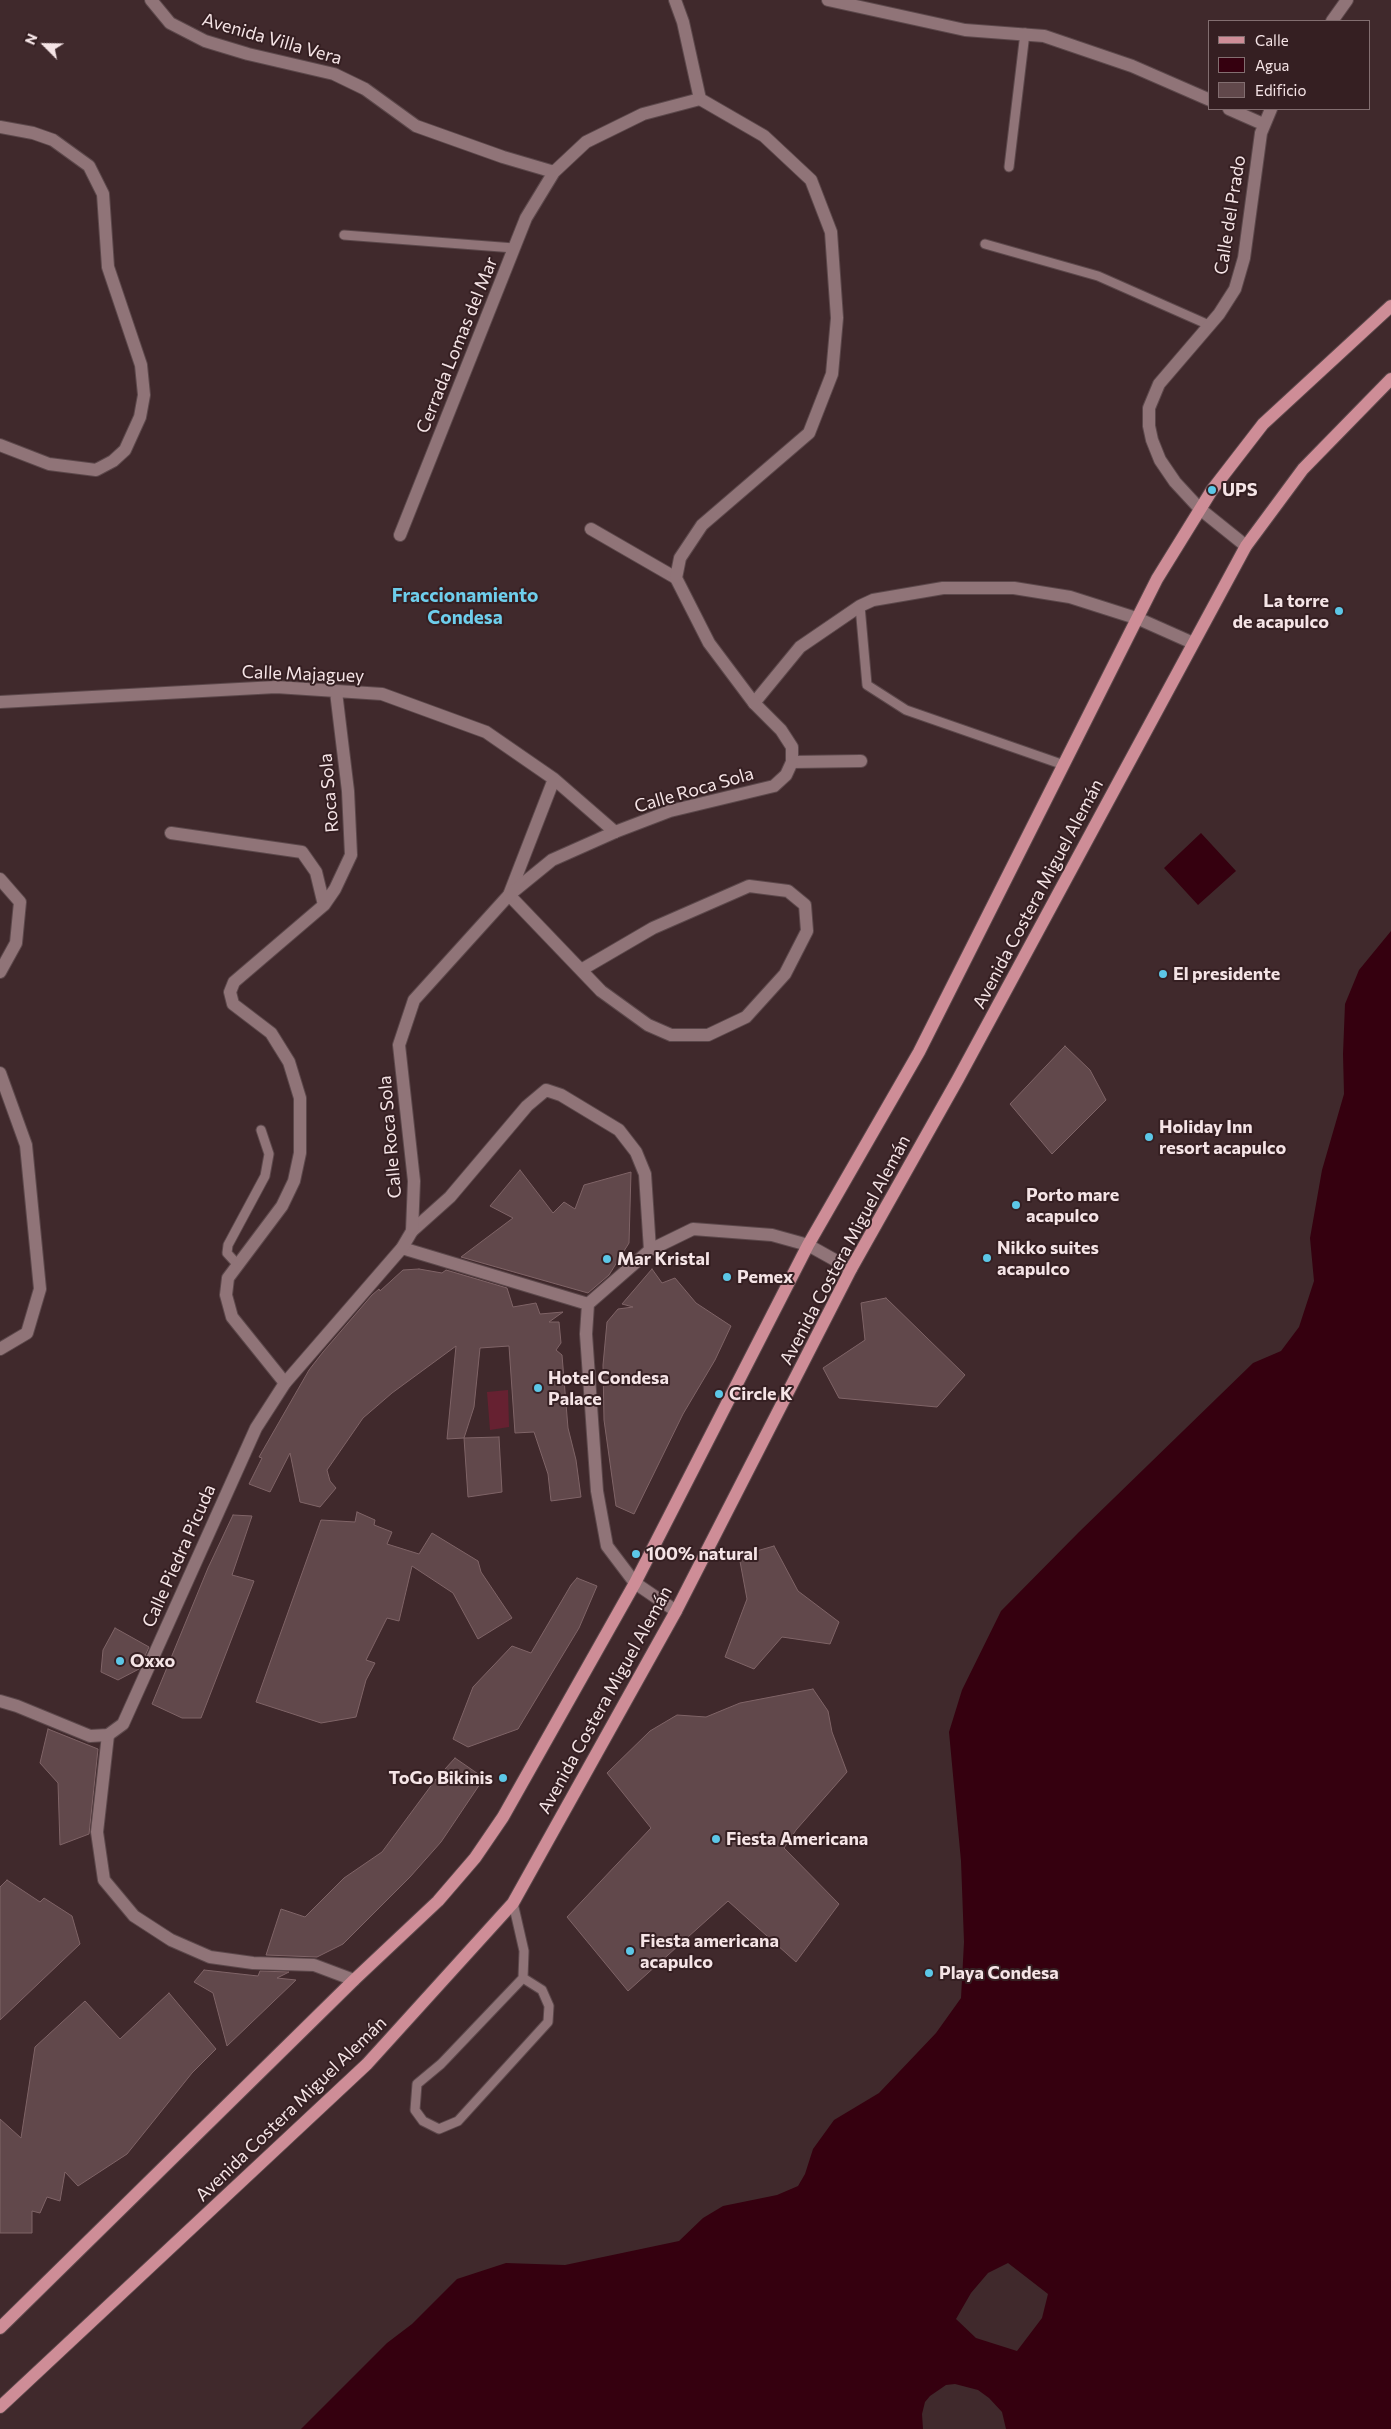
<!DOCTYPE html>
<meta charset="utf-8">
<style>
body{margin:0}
#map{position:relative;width:1391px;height:2429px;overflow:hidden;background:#40292c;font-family:Commissioner,sans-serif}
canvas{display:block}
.legend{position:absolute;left:1208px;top:20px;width:162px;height:90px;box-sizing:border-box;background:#351f22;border:1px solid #826e70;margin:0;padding:6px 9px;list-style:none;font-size:15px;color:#f5e4e6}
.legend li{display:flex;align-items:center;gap:10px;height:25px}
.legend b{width:25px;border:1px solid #826e70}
.north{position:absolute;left:20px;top:20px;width:50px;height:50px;-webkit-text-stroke:4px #351f22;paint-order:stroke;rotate:293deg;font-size:14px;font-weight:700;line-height:20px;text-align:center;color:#f5e4e6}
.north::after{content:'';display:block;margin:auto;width:18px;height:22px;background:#f5e4e6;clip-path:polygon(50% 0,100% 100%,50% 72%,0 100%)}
</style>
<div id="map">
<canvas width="1391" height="2429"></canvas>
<ul class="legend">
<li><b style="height:6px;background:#ce8d97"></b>Calle</li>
<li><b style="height:14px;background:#35000f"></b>Agua</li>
<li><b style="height:14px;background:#61484b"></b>Edificio</li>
</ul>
<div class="north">N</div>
</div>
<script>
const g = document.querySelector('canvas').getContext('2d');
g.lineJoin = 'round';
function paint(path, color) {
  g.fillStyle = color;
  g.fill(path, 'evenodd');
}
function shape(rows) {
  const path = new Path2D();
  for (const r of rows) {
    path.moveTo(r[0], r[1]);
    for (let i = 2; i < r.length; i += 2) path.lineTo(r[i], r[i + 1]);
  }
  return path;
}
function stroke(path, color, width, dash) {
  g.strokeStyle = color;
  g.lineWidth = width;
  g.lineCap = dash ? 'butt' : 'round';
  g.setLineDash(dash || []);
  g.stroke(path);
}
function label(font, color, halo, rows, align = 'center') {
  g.font = font + ' Commissioner,sans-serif';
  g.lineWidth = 4;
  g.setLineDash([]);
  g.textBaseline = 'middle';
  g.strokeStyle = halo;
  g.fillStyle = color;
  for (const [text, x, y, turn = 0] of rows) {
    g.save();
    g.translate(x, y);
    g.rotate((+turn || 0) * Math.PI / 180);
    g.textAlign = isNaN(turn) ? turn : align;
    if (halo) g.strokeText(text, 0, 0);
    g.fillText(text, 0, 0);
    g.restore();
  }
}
paint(shape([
 [508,1390,509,1427,490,1430,487,1392]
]), '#662131');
paint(shape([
 [1201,833,1236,871,1198,905,1164,868],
 [1391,931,1391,2429,1006,2429,1002,2412,989,2398,978,2390,955,2384,946,2385,930,2396,925,2402,922,2414,923,2429,301,2429,387,2343,412,2324,457,2279,506,2263,565,2265,679,2241,703,2218,723,2206,777,2195,798,2186,805,2174,813,2149,834,2120,879,2093,936,2033,961,1998,964,1942,961,1861,949,1732,962,1690,1001,1611,1079,1532,1253,1363,1281,1351,1299,1327,1314,1281,1310,1238,1322,1170,1344,1094,1343,1054,1345,1004,1359,970],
 [1008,2263,1048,2294,1042,2318,1017,2351,976,2338,956,2319,971,2293,988,2273]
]), '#35000f');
const building = shape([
 [1065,1046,1090,1070,1106,1100,1052,1154,1010,1104,1065,1046],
 [520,1170,553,1213,564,1202,575,1209,584,1185,631,1172,629,1243,609,1275,588,1293,461,1257,513,1218,490,1206,520,1170],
 [419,1269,442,1273,446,1270,507,1288,513,1307,536,1303,540,1314,563,1312,549,1322,559,1322,561,1343,556,1350,562,1355,568,1428,576,1460,581,1497,551,1501,548,1474,534,1432,515,1433,509,1346,480,1348,474,1407,464,1438,447,1439,456,1346,392,1393,363,1418,327,1470,330,1481,336,1488,320,1507,300,1502,290,1453,270,1492,249,1484,262,1458,259,1457,309,1370,323,1352,372,1295,379,1289,380,1291,403,1270,419,1269],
 [652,1269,662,1283,675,1278,696,1303,731,1326,715,1360,683,1414,634,1514,616,1506,604,1420,603,1365,607,1322,618,1309,633,1307,622,1304,652,1269],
 [886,1298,965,1375,937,1407,839,1398,823,1368,865,1340,861,1303,886,1298],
 [499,1437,502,1492,468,1497,464,1438,499,1437],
 [357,1512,375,1520,374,1525,392,1532,387,1544,419,1554,432,1533,478,1561,481,1572,512,1618,478,1639,453,1593,412,1566,399,1621,387,1618,366,1660,375,1663,366,1680,356,1717,321,1723,256,1702,321,1520,355,1522,357,1512],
 [233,1515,252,1516,232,1575,254,1581,201,1718,182,1718,152,1704,208,1568,233,1515],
 [774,1546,798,1591,839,1622,830,1644,782,1637,754,1669,725,1657,747,1599,739,1556,774,1546],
 [577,1578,597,1586,579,1628,518,1729,468,1747,453,1739,473,1687,512,1646,531,1653,571,1585,577,1578],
 [115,1628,149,1647,139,1669,118,1680,101,1672,103,1650,115,1628],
 [813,1689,828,1711,832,1732,847,1772,796,1830,784,1848,839,1904,796,1962,728,1901,628,1991,567,1917,651,1828,607,1773,650,1731,677,1715,706,1717,740,1703,813,1689],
 [48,1729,98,1749,89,1834,60,1845,58,1783,40,1763,48,1729],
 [455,1758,484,1778,441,1842,410,1877,343,1944,317,1957,266,1955,281,1909,305,1917,344,1878,382,1852,436,1779,455,1758],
 [7,1880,40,1902,44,1898,72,1916,80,1944,0,2020,0,1887,7,1880],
 [204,1970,258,1976,260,1971,289,1972,277,1978,296,1980,227,2046,213,1993,194,1982,204,1970],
 [169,1993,216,2049,192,2073,127,2154,78,2186,65,2172,60,2201,47,2197,40,2213,32,2211,32,2233,0,2233,0,2119,21,2138,35,2047,85,2001,120,2039,169,1993]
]);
paint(building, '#61484b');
stroke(building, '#7f6467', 1);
const service = shape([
 [1009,167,1025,33],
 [344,235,514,248],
 [985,244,1098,276,1209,325],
 [860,606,867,685,906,710,1064,765],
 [237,1264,227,1253,228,1245,265,1176,269,1154,261,1130],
 [513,1903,524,1951,523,1978,441,2064,417,2084,415,2110,423,2121,439,2129,458,2121,548,2022,549,2006,542,1990,523,1978]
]);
const minor = shape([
 [151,0,170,23,205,41,248,54,334,74,365,89,416,126,503,157,554,172],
 [828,0,965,30,1044,36,1132,66,1210,100],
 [1332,21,1347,0],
 [1229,109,1263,124],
 [0,127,33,133,53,140,89,166,103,194,108,267,141,365,144,395,140,417,125,450,113,461,96,470,49,464,0,445],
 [591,529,676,578],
 [400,535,526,218,554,172,586,142,643,114,700,99],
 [1246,546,1200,509,1175,482,1160,460,1152,440,1149,426,1149,408,1159,384,1219,314,1235,289,1244,258,1261,133,1271,109],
 [0,702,276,687,382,694,486,732,554,779,615,832],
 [754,703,800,647,860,606,873,600,943,588,1014,588,1070,597,1139,619,1193,643],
 [792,762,861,761],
 [554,779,509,895,601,991,648,1025,671,1035,708,1035,746,1017,785,974,807,931,805,905,788,891,749,886,653,928,581,970],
 [171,833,302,852,316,872,324,905],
 [0,879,20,902,16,943,0,972],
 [0,1073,26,1145,40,1289,27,1333,0,1349],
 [412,1231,450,1197,527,1106,546,1090,561,1095,619,1130,636,1152,645,1174,650,1250],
 [402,1248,588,1304],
 [285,1383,232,1317,226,1295,228,1278,282,1206,294,1181,300,1153,300,1098,289,1062,271,1033,233,1004,230,992,234,982,324,905,335,889,351,855,348,791,336,692],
 [676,1611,635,1583,607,1546,597,1491,586,1334,588,1304,650,1250,693,1229,772,1235,808,1245,851,1269],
 [108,1735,97,1832,104,1880,134,1916,171,1940,210,1957,253,1963,314,1965,354,1980]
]);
const secondary = shape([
 [0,1701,17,1706,90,1736,108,1735,123,1724,256,1428,285,1383,402,1248,412,1231,414,1181,399,1045,414,1000,509,895,552,860,615,832,670,811,774,786,786,775,792,762,792,747,781,730,754,703,709,643,676,578,680,558,702,525,809,433,832,374,837,318,831,232,811,180,764,136,700,99,683,22,675,0]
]);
const primary = shape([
 [0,2328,354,1980,438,1901,475,1858,503,1817,635,1583,808,1245,919,1052,1157,579,1212,490,1263,424,1391,306],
 [0,2407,367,2064,513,1903,676,1611,851,1269,958,1079,1246,546,1303,469,1391,379]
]);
stroke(service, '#5c484b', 11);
stroke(minor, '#5c484b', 14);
stroke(secondary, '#5c484b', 14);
stroke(primary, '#5c484b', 14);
stroke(service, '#907478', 9);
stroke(minor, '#907478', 12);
stroke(secondary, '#907478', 12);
stroke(primary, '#ce8d97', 12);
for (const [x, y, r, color] of [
 [1212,490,5,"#5cc7e7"],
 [1339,611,5,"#5cc7e7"],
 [1163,974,5,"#5cc7e7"],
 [1149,1137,5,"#5cc7e7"],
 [1016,1205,5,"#5cc7e7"],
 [987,1258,5,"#5cc7e7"],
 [607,1259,5,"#5cc7e7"],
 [727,1277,5,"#5cc7e7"],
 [538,1388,5,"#5cc7e7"],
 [719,1394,5,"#5cc7e7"],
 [636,1554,5,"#5cc7e7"],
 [120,1661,5,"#5cc7e7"],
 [503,1778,5,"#5cc7e7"],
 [716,1839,5,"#5cc7e7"],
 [630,1951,5,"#5cc7e7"],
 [929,1973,5,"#5cc7e7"]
]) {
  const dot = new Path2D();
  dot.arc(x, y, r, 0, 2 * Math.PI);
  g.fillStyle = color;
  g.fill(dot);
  stroke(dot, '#351f22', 2);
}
label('18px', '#f5e4e6', '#351f22', [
 ["Avenida Villa Vera",272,39,16],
 ["Calle del Prado",1230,215,-81],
 ["Cerrada Lomas del Mar",457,345,-68],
 ["Calle Majaguey",303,674,2],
 ["Calle Roca Sola",694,790,-16],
 ["Roca Sola",329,793,-95],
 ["Avenida Costera Miguel Alemán",1038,894,-62],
 ["Calle Roca Sola",390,1137,-95],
 ["Avenida Costera Miguel Alemán",845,1250,-62],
 ["Calle Piedra Picuda",179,1556,-66],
 ["Avenida Costera Miguel Alemán",605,1700,-61],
 ["Avenida Costera Miguel Alemán",291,2109,-44]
]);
label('bold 18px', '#f5e4e6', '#351f22', [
 ["UPS",1222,490],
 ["La torre",1329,601,"right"],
 ["de acapulco",1329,622,"right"],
 ["El presidente",1173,974],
 ["Holiday Inn",1159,1127],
 ["resort acapulco",1159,1148],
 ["Porto mare",1026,1195],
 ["acapulco",1026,1216],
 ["Nikko suites",997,1248],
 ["acapulco",997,1269],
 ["Mar Kristal",617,1259],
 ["Pemex",737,1277],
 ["Hotel Condesa",548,1378],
 ["Palace",548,1399],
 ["Circle K",729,1394],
 ["100% natural",646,1554],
 ["Oxxo",130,1661],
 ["ToGo Bikinis",493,1778,"right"],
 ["Fiesta Americana",726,1839],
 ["Fiesta americana",640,1941],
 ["acapulco",640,1962],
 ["Playa Condesa",939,1973]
], 'left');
label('bold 19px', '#6eceec', '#351f22', [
 ["Fraccionamiento",465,596],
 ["Condesa",465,618]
]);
</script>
